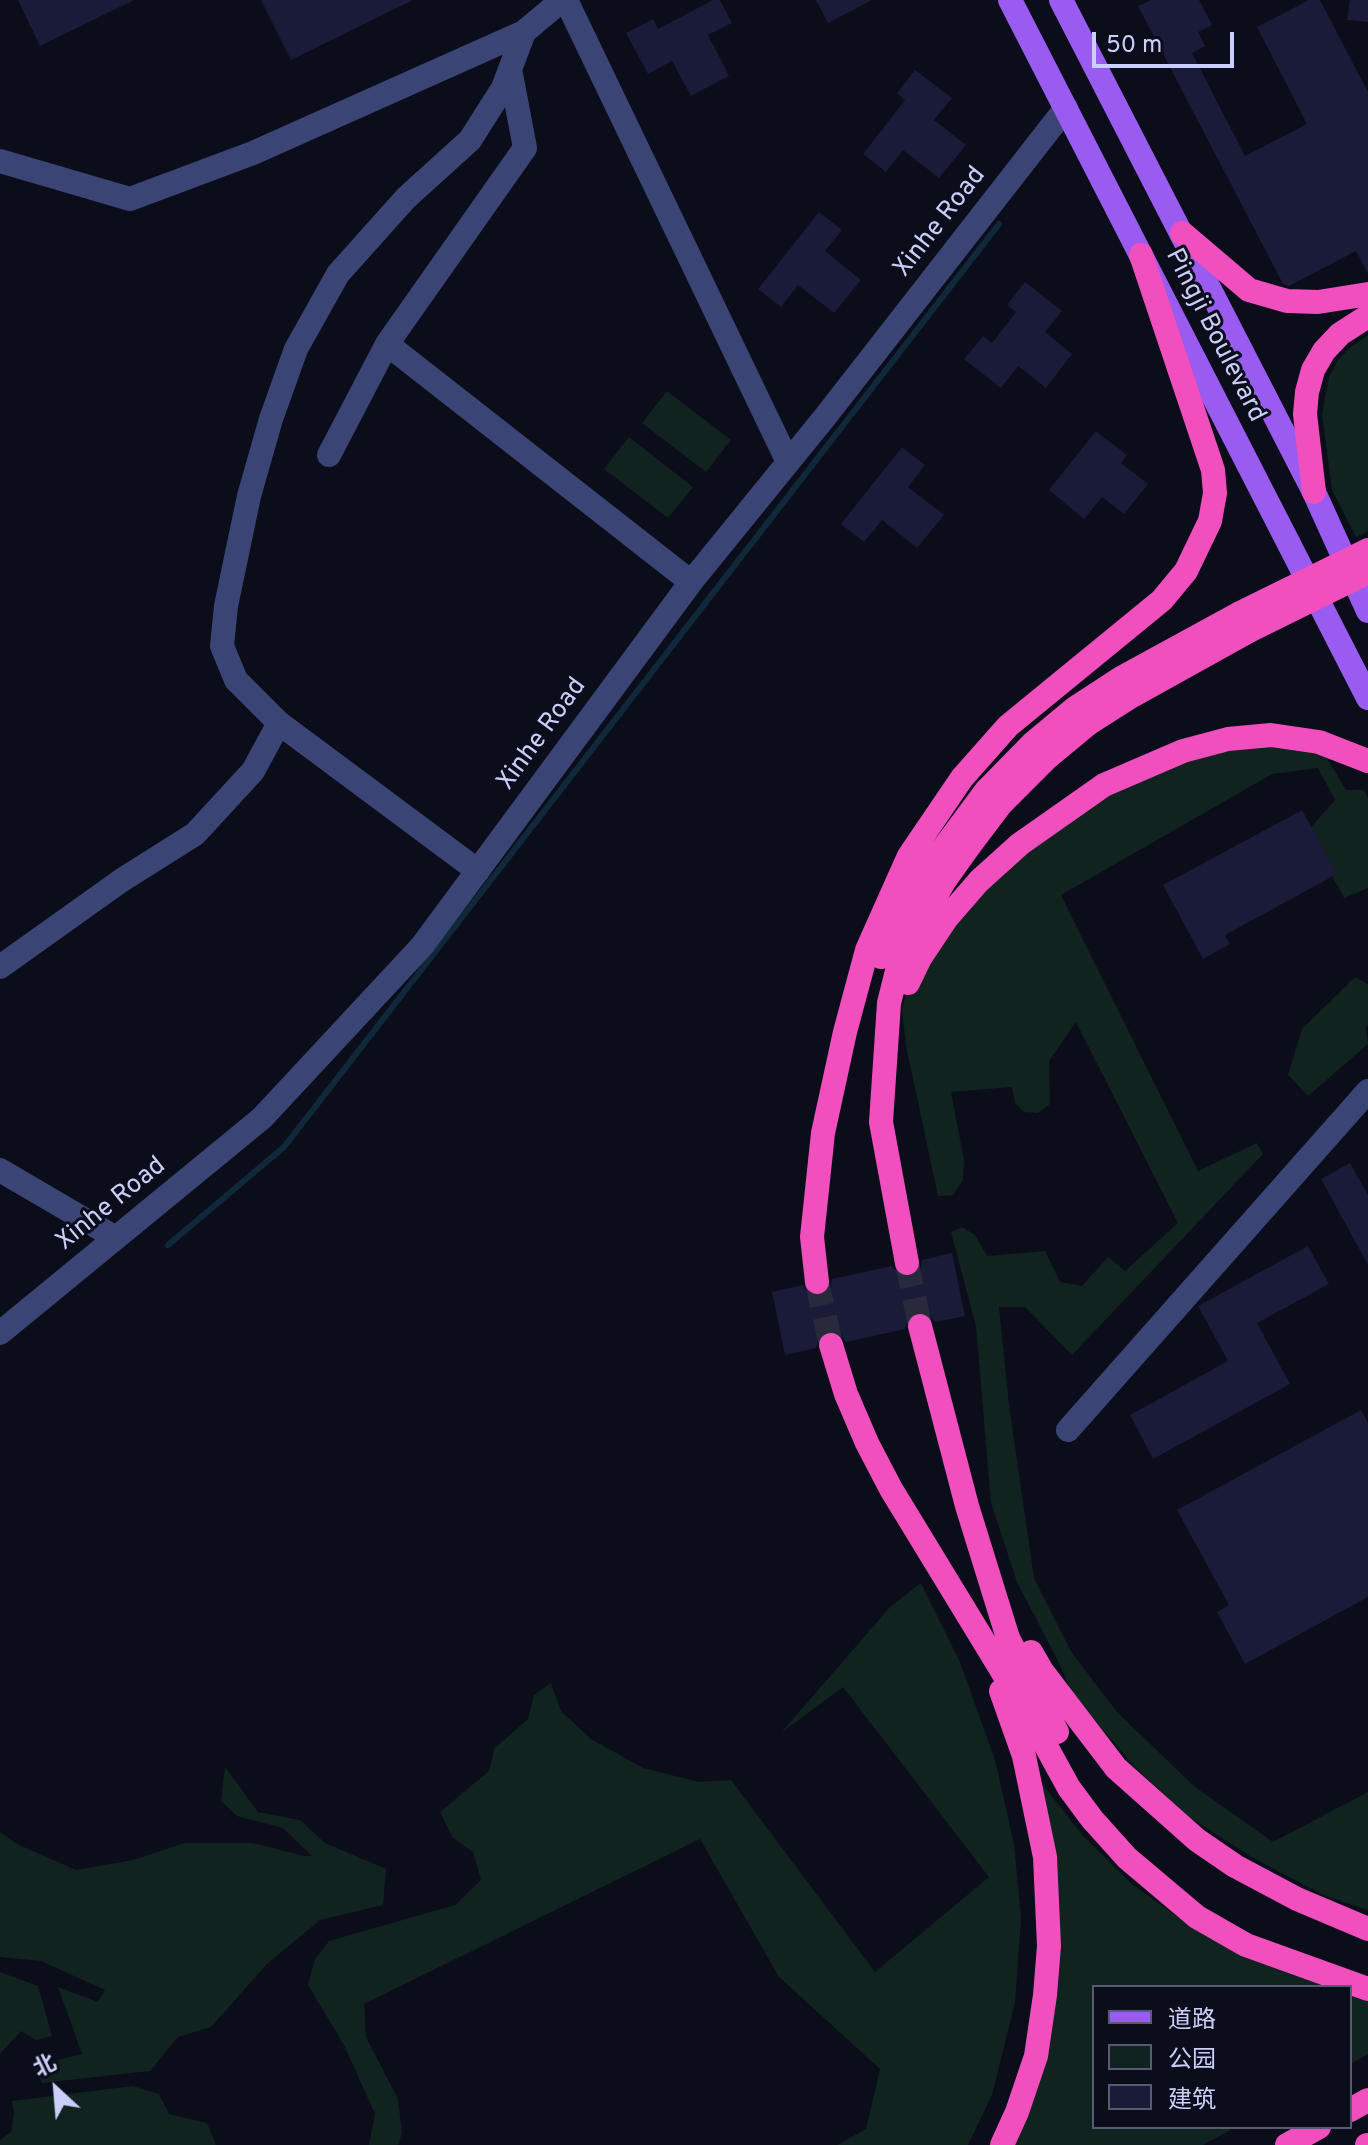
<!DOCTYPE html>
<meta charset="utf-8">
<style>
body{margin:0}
#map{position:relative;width:1368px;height:2145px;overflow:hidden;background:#0c0d1a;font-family:Overpass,"Noto Sans SC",sans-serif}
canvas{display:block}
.legend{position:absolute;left:1092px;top:1985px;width:260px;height:144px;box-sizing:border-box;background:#0c0d1a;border:2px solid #585a74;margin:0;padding:10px 14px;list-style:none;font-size:24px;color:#cacefa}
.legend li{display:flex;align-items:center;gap:16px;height:40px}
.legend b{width:40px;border:2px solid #585a74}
.north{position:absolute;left:16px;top:2049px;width:80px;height:80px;-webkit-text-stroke:6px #0c0d1a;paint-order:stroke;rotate:334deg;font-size:22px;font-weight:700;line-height:32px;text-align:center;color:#cacefa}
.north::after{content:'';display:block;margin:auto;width:28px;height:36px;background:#cacefa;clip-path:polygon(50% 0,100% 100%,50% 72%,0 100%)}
.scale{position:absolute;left:1092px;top:32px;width:142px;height:36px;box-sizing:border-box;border:4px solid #cacefa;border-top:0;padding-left:10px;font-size:24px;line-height:28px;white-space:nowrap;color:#cacefa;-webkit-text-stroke:6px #0c0d1a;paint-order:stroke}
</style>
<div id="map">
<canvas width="1368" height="2145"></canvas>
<ul class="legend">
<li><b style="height:10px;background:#9a5bf1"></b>道路</li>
<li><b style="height:22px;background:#10231f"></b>公园</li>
<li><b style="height:22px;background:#1a1a39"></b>建筑</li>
</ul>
<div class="north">北</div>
<div class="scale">50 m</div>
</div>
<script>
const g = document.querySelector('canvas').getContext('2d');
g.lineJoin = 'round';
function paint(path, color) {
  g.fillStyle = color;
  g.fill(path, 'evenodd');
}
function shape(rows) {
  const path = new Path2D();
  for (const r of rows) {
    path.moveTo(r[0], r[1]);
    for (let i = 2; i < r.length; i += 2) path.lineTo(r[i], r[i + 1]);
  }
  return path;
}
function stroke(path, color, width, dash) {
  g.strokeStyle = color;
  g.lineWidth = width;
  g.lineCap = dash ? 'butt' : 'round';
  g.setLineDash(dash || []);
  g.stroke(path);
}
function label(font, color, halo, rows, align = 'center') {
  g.font = font + ' Overpass,sans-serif';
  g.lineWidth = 6;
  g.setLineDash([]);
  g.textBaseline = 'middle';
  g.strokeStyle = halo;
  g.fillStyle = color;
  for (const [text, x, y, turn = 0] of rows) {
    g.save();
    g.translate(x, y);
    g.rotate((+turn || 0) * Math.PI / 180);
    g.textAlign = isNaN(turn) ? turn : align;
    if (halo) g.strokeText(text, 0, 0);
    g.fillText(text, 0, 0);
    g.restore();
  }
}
paint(shape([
 [1368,335,1368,531,1356,537,1332,490,1322,414,1329,377,1338,360,1351,347],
 [667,391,731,440,706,472,642,423],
 [629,437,693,487,668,518,604,469],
 [1239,734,1324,753,1346,790,1364,790,1368,798,1368,888,1344,898,1308,831,1335,800,1318,768,1272,774,1061,895,1198,1171,1257,1143,1263,1154,1072,1355,1025,1307,999,1307,1009,1405,1034,1578,1072,1653,1118,1713,1195,1787,1273,1842,1368,1792,1368,1910,1323,1895,1250,1856,1186,1815,1134,1766,1072,1694,1061,1667,1017,1582,991,1503,976,1326,951,1232,962,1227,975,1235,987,1256,1045,1251,1060,1282,1082,1286,1108,1257,1125,1271,1178,1223,1076,1022,1049,1061,1050,1104,1038,1113,1024,1112,1015,1103,1012,1087,951,1092,964,1160,963,1180,953,1195,938,1196,906,1046,902,1010,910,974,1027,828],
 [1355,977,1368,984,1368,1024,1366,1027,1368,1044,1308,1096,1288,1075,1302,1029],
 [921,1583,960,1662,995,1760,1014,1844,1021,1918,1015,2002,992,2095,968,2145,837,2145,866,2129,880,2069,779,1977,700,1839,364,2004,366,2037,398,2099,402,2133,398,2145,369,2145,375,2114,344,2045,308,1985,315,1959,329,1941,455,1905,481,1880,473,1852,453,1838,440,1812,489,1771,494,1749,528,1719,534,1695,551,1683,561,1711,591,1739,643,1768,699,1782,731,1780,875,1972,989,1877,843,1687,781,1733,890,1607],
 [225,1767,258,1812,300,1820,325,1843,386,1869,383,1905,320,1920,267,1964,211,2027,178,2037,150,2071,42,2083,32,2066,82,2054,58,1987,98,2002,105,1990,41,1961,0,1957,0,1832,17,1844,76,1870,133,1860,184,1843,253,1843,304,1856,312,1856,283,1828,237,1816,221,1801],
 [1042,1784,1084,1837,1132,1884,1179,1918,1235,1949,1347,1987,1094,1987,1094,2127,1236,2127,1203,2145,1013,2145,1052,2002,1028,1792],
 [0,1972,38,1986,52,2036,36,2040,21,2031,0,2054],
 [1350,1988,1368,1994,1368,2054,1350,2064],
 [133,2086,159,2094,169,2114,207,2123,216,2145,0,2145,0,2140,11,2132,14,2113,12,2101]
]), '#10231f');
stroke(shape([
 [168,1245,284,1147,999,224]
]), '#0f293b', 6);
paint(shape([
 [18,0,134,0,40,46],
 [261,0,413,0,291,60],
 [713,0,720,0,732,23,708,35,729,76,691,96,672,61,648,74,626,33,653,19,658,29],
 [816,0,872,0,828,23],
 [1151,0,1199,0,1212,25,1198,32,1205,46,1192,53,1245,156,1307,124,1257,27,1309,0,1320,0,1368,92,1368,274,1356,251,1289,286,1283,284,1138,6],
 [1350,0,1368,0,1368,22,1347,20],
 [915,70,952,98,934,120,966,145,939,178,903,150,886,172,863,154,905,100,897,93],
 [819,212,842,230,825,251,861,280,834,313,798,285,781,307,758,289],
 [1025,282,1062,311,1045,332,1072,354,1046,388,1018,366,1001,388,964,359,983,336,992,343,1016,312,1007,305],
 [1096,431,1127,455,1121,463,1148,484,1124,514,1102,497,1084,519,1049,490],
 [902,447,925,465,908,487,944,515,917,548,882,520,864,542,841,524],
 [1302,810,1337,874,1225,935,1230,944,1203,959,1163,885],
 [1350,1163,1368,1195,1368,1265,1321,1179],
 [1308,1246,1329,1284,1257,1323,1290,1384,1153,1459,1130,1415,1228,1361,1198,1306],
 [952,1253,965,1316,935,1322,930,1315,917,1311,909,1316,905,1329,846,1342,841,1334,827,1331,820,1335,816,1348,785,1355,772,1292,803,1285,810,1295,819,1297,830,1289,832,1279,892,1266,901,1277,910,1278,921,1269,922,1260],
 [1361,1410,1368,1423,1368,1597,1245,1664,1217,1612,1229,1605,1177,1510]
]), '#1a1a39');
stroke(shape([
 [907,1263,920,1326],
 [817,1282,831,1345]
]), '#282a3c', 24, [24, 12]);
stroke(shape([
 [566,0,788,462],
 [510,69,525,148,387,344,691,582],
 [0,161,130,199,253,153,524,32,562,0],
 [329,455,387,344],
 [478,871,279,723,236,680,222,646,226,606,249,496,271,419,296,349,338,274,406,198,470,140,503,88,524,32],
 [0,967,122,880,195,834,253,771,279,723],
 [0,1170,116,1238],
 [0,1333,262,1118,422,946,691,582,825,417,1066,108],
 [1068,1430,1368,1091]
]), '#3b4575', 24);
stroke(shape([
 [1010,0,1368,698],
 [1061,0,1314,492,1368,611]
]), '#9a5bf1', 24);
stroke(shape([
 [1182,233,1249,290,1287,301,1318,302,1368,294],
 [1314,492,1305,414,1307,392,1313,370,1324,351,1340,334,1368,316],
 [881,957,893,930,928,869,986,791,1033,743,1075,708,1121,678,1240,613],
 [908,983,920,958,946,919,979,881,1020,844,1104,785,1183,751,1228,739,1271,735,1319,742,1368,761],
 [907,1263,881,1122,889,1003,897,971,911,938,945,880,970,845,1001,804,1047,758,1088,724,1132,696,1249,631],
 [817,1282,812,1237,823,1133,845,1032,867,950,909,856,962,778,1008,726,1162,600,1186,571,1210,521,1215,493,1213,470,1141,255],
 [920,1326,967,1506,1008,1638,1057,1732],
 [831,1345,846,1394,867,1443,891,1489,1030,1717,1069,1788,1092,1819,1127,1858,1197,1917,1246,1945,1368,1989],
 [1031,1652,1042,1671,1116,1768,1197,1840,1235,1866,1297,1899,1368,1929],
 [1001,1691,1024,1756,1045,1857,1049,1946,1045,1995,1036,2056,1017,2112,1002,2145],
 [1350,2110,1368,2100],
 [1287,2145,1319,2127],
 [1367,2145,1368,2145]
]), '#f04fbd', 24);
stroke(shape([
 [1240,613,1368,550],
 [1249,631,1368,572]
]), '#f04fbd', 24);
label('26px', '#cacefa', '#0c0d1a', [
 ["Xinhe Road",941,223,-52],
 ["Pingji Boulevard",1214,336,63],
 ["Xinhe Road",543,735,-54],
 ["Xinhe Road",112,1205,-39]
]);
</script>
